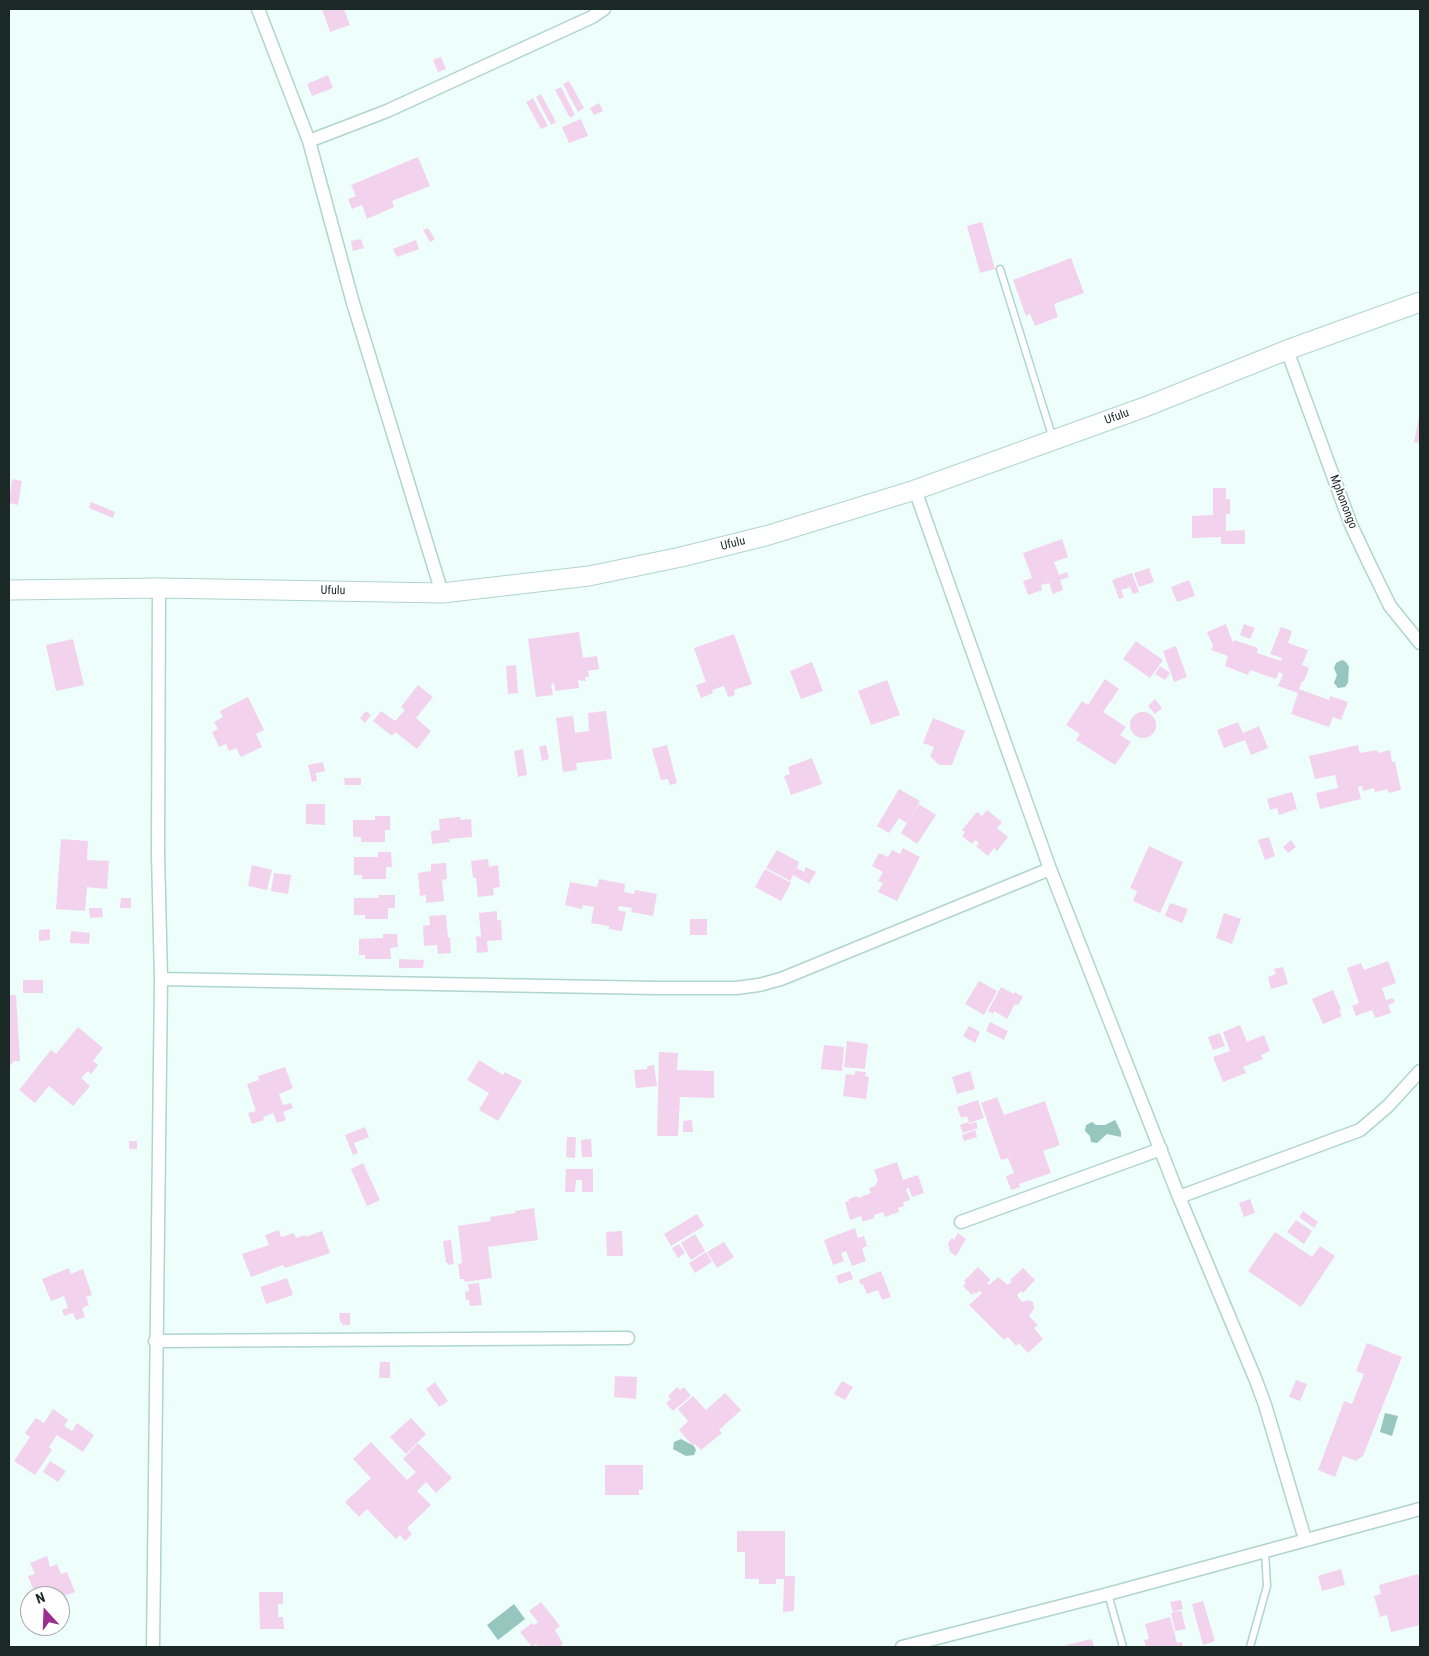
<!DOCTYPE html>
<style>
body{margin:0}
#map{position:relative;width:1429px;height:1656px;overflow:hidden;background:#eefefb;font-family:"Roboto Condensed",sans-serif}
canvas{display:block}
.frame{position:absolute;inset:0;border:10px solid #1a2926;pointer-events:none}
.north{position:absolute;left:20px;top:1586px;width:50px;height:50px;box-sizing:border-box;background:#fff;border:1px solid #a3a9a8;border-radius:50%;rotate:340deg;font-size:14px;font-weight:700;line-height:20px;text-align:center;color:#1a2926}
.north::after{content:'';display:block;margin:auto;width:18px;height:22px;background:#9b2e8f;clip-path:polygon(50% 0,100% 100%,50% 72%,0 100%)}
</style>
<div id="map">
<canvas width="1429" height="1656"></canvas>
<div class="frame"></div>
<div class="north">N</div>
</div>
<script>
const g = document.querySelector('canvas').getContext('2d');
g.lineJoin = 'round';
function paint(path, color) {
  g.fillStyle = color;
  g.fill(path, 'evenodd');
}
function shape(rows) {
  const path = new Path2D();
  for (const r of rows) {
    if (r.length === 3) {
      path.moveTo(r[0] + r[2], r[1]);
      path.arc(r[0], r[1], r[2], 0, 2 * Math.PI);
      continue;
    }
    path.moveTo(r[0], r[1]);
    for (let i = 2; i < r.length; i += 2) path.lineTo(r[i], r[i + 1]);
  }
  return path;
}
function stroke(path, color, width, dash) {
  g.strokeStyle = color;
  g.lineWidth = width;
  g.lineCap = dash ? 'butt' : 'round';
  g.setLineDash(dash || []);
  g.stroke(path);
}
function label(font, color, halo, rows, align = 'center') {
  g.font = font + ' "Roboto Condensed",sans-serif';
  g.lineWidth = 4;
  g.setLineDash([]);
  g.textBaseline = 'middle';
  g.strokeStyle = halo;
  g.fillStyle = color;
  for (const [text, x, y, turn = 0] of rows) {
    g.save();
    g.translate(x, y);
    g.rotate((+turn || 0) * Math.PI / 180);
    g.textAlign = isNaN(turn) ? turn : align;
    if (halo) g.strokeText(text, 0, 0);
    g.fillText(text, 0, 0);
    g.restore();
  }
}
paint(shape([
 [1342,660,1346,662,1349,667,1348,683,1345,687,1338,688,1334,683,1337,675,1334,668,1336,663],
 [1115,1120,1121,1132,1121,1137,1107,1134,1097,1143,1091,1142,1090,1136,1085,1131,1086,1125,1092,1122,1096,1125,1105,1125],
 [1385,1413,1398,1416,1392,1436,1380,1432],
 [681,1439,694,1446,696,1450,694,1455,686,1456,673,1449,674,1442],
 [514,1604,525,1619,498,1640,487,1625]
]), '#96c6be');
paint(shape([
 [322,9,344,9,350,25,330,32],
 [441,57,446,69,438,72,433,60],
 [328,75,333,88,312,96,307,84],
 [569,81,584,108,578,112,563,84],
 [561,87,575,115,570,118,555,90],
 [541,94,556,122,551,125,536,97],
 [533,98,548,126,541,129,526,102],
 [599,103,603,111,594,115,590,108],
 [581,119,588,136,569,143,562,127],
 [418,157,430,186,392,201,394,207,367,219,362,205,352,209,348,199,356,196,351,185],
 [982,222,995,269,980,273,967,226],
 [428,228,435,239,430,242,423,230],
 [361,239,364,248,353,251,351,241],
 [416,240,419,249,397,257,393,249],
 [1071,258,1084,293,1054,304,1058,317,1035,326,1030,314,1026,316,1013,280],
 [1419,417,1420,417,1420,443,1414,442],
 [12,479,22,481,18,505,9,503],
 [1213,488,1226,488,1226,499,1230,499,1230,514,1226,514,1226,531,1245,530,1245,544,1221,544,1221,537,1192,538,1192,516,1213,515],
 [91,502,115,512,113,518,89,508],
 [1062,539,1068,557,1054,562,1059,575,1067,572,1069,577,1060,580,1063,590,1053,594,1049,583,1041,585,1042,590,1028,595,1023,581,1032,578,1023,553],
 [1149,568,1154,582,1139,587,1134,573],
 [1132,573,1139,592,1133,594,1130,587,1121,590,1124,597,1119,599,1112,580],
 [1189,580,1195,596,1177,602,1171,587],
 [1226,624,1233,643,1234,640,1258,648,1257,653,1281,661,1282,658,1270,654,1281,627,1292,631,1288,643,1308,650,1302,665,1309,668,1304,681,1302,681,1299,689,1329,700,1330,696,1348,702,1341,720,1333,717,1329,727,1291,714,1298,693,1278,686,1283,674,1279,672,1276,679,1250,670,1248,675,1225,666,1228,656,1211,650,1213,646,1207,632],
 [1244,624,1255,628,1250,639,1240,635],
 [579,632,583,658,597,656,599,669,588,671,589,677,585,677,586,681,578,680,579,688,555,691,554,683,551,684,553,695,536,697,528,639],
 [734,634,752,684,734,690,735,695,728,697,724,686,712,690,713,693,701,698,696,685,706,682,694,648],
 [73,639,84,685,56,691,46,645],
 [1136,641,1163,660,1150,678,1123,659],
 [1176,646,1187,677,1174,682,1163,651],
 [812,662,823,691,801,699,790,671],
 [516,665,518,693,508,694,506,666],
 [1160,666,1170,673,1165,680,1155,674],
 [1105,679,1119,689,1103,712,1126,727,1120,735,1131,742,1115,765,1076,740,1080,734,1066,725,1082,701,1088,705],
 [887,680,900,715,871,725,858,691],
 [418,685,433,697,416,718,431,731,417,749,395,732,392,736,373,721,381,711,395,721,405,710,401,707],
 [248,697,264,730,256,734,262,747,241,757,236,748,229,751,226,744,219,747,212,732,218,729,214,722,223,717,220,711],
 [1155,699,1162,708,1155,714,1148,706],
 [366,711,371,715,365,723,360,718],
 [606,711,612,759,576,763,577,770,563,772,556,718,573,716,575,733,589,731,588,713],
 [1143,725,13],
 [933,718,965,731,952,765,939,765,930,756,934,747,923,743],
 [1238,722,1243,733,1259,726,1268,748,1251,755,1245,740,1224,748,1217,730],
 [546,745,549,759,542,761,539,747],
 [667,745,677,783,670,785,668,779,661,780,652,749],
 [1358,745,1360,753,1377,750,1378,753,1390,750,1392,762,1395,762,1401,790,1388,793,1388,789,1375,792,1374,788,1363,791,1362,786,1358,787,1361,799,1320,809,1316,793,1338,788,1335,775,1315,779,1309,756],
 [523,749,527,775,518,777,514,751],
 [812,758,822,784,791,795,784,776,790,774,788,767],
 [323,762,325,771,316,773,317,781,312,782,308,765],
 [344,778,361,778,361,785,345,785],
 [899,789,920,801,909,820,919,804,936,815,917,844,901,833,907,823,899,818,889,833,877,826],
 [1292,792,1297,809,1279,815,1277,808,1270,810,1267,799],
 [306,804,325,804,325,825,306,824],
 [987,810,1002,822,997,828,1008,837,997,851,994,848,988,856,976,846,979,843,975,840,972,844,962,836,965,832,962,830,977,812,982,816],
 [375,816,390,816,390,830,385,830,385,842,361,842,361,837,353,837,353,820,375,820],
 [460,817,461,820,471,819,472,837,449,839,450,842,432,844,431,831,440,830,439,819],
 [1269,837,1275,856,1265,860,1258,840],
 [61,839,88,841,87,860,109,861,107,889,87,887,85,911,56,909],
 [1291,840,1296,847,1288,853,1283,847],
 [1149,846,1183,862,1160,913,1133,901,1137,891,1130,888],
 [903,848,920,857,897,901,878,892,883,883,878,881,883,872,872,866,879,853,888,857,892,850,900,854],
 [777,850,799,862,797,868,804,872,806,867,816,872,809,884,793,875,790,881,766,868],
 [378,852,391,852,392,867,386,867,386,879,362,879,362,875,354,875,354,857,378,857],
 [488,859,489,867,498,865,500,887,493,888,494,895,478,897,476,878,473,878,471,861],
 [446,863,447,879,442,880,444,901,426,903,426,895,420,896,418,873,431,871,431,864],
 [252,865,272,870,267,890,248,886],
 [765,869,791,883,781,901,755,887],
 [274,873,291,875,288,894,271,891],
 [599,879,625,884,624,892,634,894,635,890,657,894,653,916,631,912,632,908,619,906,618,910,626,912,622,931,609,929,609,926,591,923,594,907,583,905,582,909,565,905,570,882,597,887],
 [378,895,395,895,395,908,388,908,388,919,365,919,365,915,354,915,354,898,379,898],
 [121,898,131,898,131,908,120,908],
 [1170,903,1188,909,1182,923,1165,916],
 [89,908,102,908,103,917,90,918],
 [497,911,497,920,501,920,502,940,487,941,488,952,477,953,476,936,481,937,479,913],
 [1224,913,1241,919,1232,944,1216,938],
 [446,915,448,938,450,937,451,953,438,954,437,945,424,946,423,926,430,925,429,916],
 [690,919,707,919,707,935,690,935],
 [50,929,50,940,39,941,39,930],
 [71,931,90,933,89,944,70,943],
 [383,934,397,934,398,947,390,948,391,959,365,959,365,955,359,955,359,939,383,938],
 [399,959,424,960,423,968,399,968],
 [1388,961,1396,983,1382,988,1386,1000,1393,998,1395,1002,1388,1005,1391,1013,1375,1018,1372,1010,1356,1016,1352,1006,1359,1003,1347,968,1361,963,1364,970],
 [1283,967,1288,984,1271,989,1268,977,1276,974,1274,969],
 [23,980,43,980,43,993,23,993],
 [979,981,997,991,984,1015,965,1004],
 [1001,987,1014,994,1015,992,1023,997,1018,1005,1015,1004,1007,1019,994,1011,993,1014,988,1011],
 [1333,990,1341,1009,1339,1010,1342,1016,1323,1024,1312,999],
 [9,995,16,995,20,1061,14,1061,9,1067],
 [990,1022,1008,1031,1004,1040,986,1031],
 [1240,1025,1247,1042,1264,1035,1270,1051,1261,1055,1263,1059,1243,1067,1246,1073,1223,1082,1213,1057,1230,1051,1223,1032],
 [969,1026,980,1032,975,1043,963,1036],
 [78,1027,103,1048,93,1061,98,1065,91,1074,88,1071,81,1078,90,1086,73,1106,49,1086,35,1103,19,1090,51,1050,56,1054],
 [1220,1033,1225,1046,1213,1050,1208,1037],
 [847,1041,868,1044,865,1069,844,1067],
 [824,1045,844,1047,842,1071,821,1069],
 [659,1052,678,1053,677,1070,714,1071,714,1098,680,1097,678,1136,657,1136],
 [479,1060,503,1075,505,1072,522,1081,498,1121,479,1110,489,1093,467,1080],
 [654,1065,657,1086,636,1088,634,1070,647,1069,647,1066],
 [285,1067,293,1088,279,1094,283,1105,291,1103,293,1108,283,1112,286,1120,277,1123,273,1113,263,1117,264,1120,252,1124,248,1113,256,1111,247,1084,259,1080,258,1076],
 [855,1071,866,1072,865,1076,869,1077,866,1099,843,1096,846,1074,855,1075],
 [970,1071,975,1089,957,1094,952,1077],
 [997,1097,1004,1115,1045,1101,1060,1145,1043,1151,1051,1173,1019,1184,1020,1187,1011,1190,1006,1176,1014,1173,1008,1158,1001,1160,981,1103],
 [978,1100,984,1118,969,1123,967,1116,961,1118,957,1107],
 [692,1120,693,1132,683,1132,683,1121],
 [968,1122,969,1124,976,1122,978,1128,963,1133,960,1125],
 [365,1127,369,1137,354,1143,358,1153,353,1155,345,1135],
 [975,1130,977,1137,964,1141,962,1135],
 [567,1137,576,1137,575,1158,566,1157],
 [591,1139,592,1157,582,1157,581,1140],
 [129,1141,137,1141,137,1149,129,1149],
 [897,1162,903,1180,918,1175,924,1193,912,1197,909,1188,906,1189,910,1200,903,1202,904,1206,898,1208,899,1212,885,1217,883,1212,874,1215,874,1218,863,1222,861,1216,850,1220,845,1202,849,1201,849,1199,857,1196,858,1198,871,1193,869,1188,875,1186,878,1180,874,1170],
 [363,1163,380,1200,367,1206,351,1169],
 [566,1169,593,1169,593,1192,582,1192,582,1180,576,1180,575,1192,565,1192],
 [1250,1199,1255,1213,1244,1217,1239,1203],
 [534,1208,538,1240,488,1247,492,1278,465,1282,464,1279,460,1279,458,1264,462,1263,458,1226,491,1221,490,1217,516,1213,515,1211],
 [1303,1211,1318,1222,1314,1228,1299,1217],
 [697,1214,704,1226,671,1246,664,1234],
 [1296,1220,1312,1231,1304,1244,1287,1232],
 [855,1228,858,1238,864,1236,867,1246,862,1248,866,1261,852,1266,846,1251,841,1253,844,1261,833,1265,824,1240],
 [279,1230,281,1237,294,1233,296,1238,305,1235,306,1237,322,1231,330,1253,285,1268,283,1265,251,1277,242,1254,269,1245,265,1235],
 [622,1231,623,1256,607,1256,606,1232],
 [1275,1232,1312,1257,1320,1246,1335,1256,1301,1307,1248,1271],
 [958,1233,966,1239,956,1256,950,1252,948,1243,952,1238,954,1240],
 [695,1234,705,1251,691,1260,681,1243],
 [451,1240,454,1264,448,1265,448,1263,446,1263,443,1241],
 [724,1242,734,1257,717,1268,707,1252],
 [679,1244,685,1253,678,1258,672,1248],
 [706,1252,712,1262,695,1273,689,1263],
 [978,1267,991,1280,987,1283,989,1285,998,1277,1008,1285,1012,1281,1010,1280,1023,1268,1035,1280,1023,1293,1021,1291,1017,1295,1022,1302,1029,1300,1033,1302,1034,1309,1029,1316,1038,1325,1034,1328,1043,1339,1028,1353,1019,1343,1016,1346,1008,1337,1004,1340,969,1305,982,1293,979,1291,976,1294,974,1292,972,1295,963,1286,966,1283,964,1281],
 [69,1268,71,1274,83,1269,92,1295,86,1297,89,1305,82,1308,85,1317,76,1320,73,1313,64,1316,62,1310,68,1308,64,1296,51,1301,42,1279],
 [850,1271,853,1279,839,1284,836,1276],
 [881,1271,891,1297,882,1300,878,1290,867,1294,863,1284,861,1285,859,1280],
 [287,1278,293,1295,266,1304,260,1287],
 [479,1283,482,1305,470,1306,469,1300,466,1300,465,1292,469,1291,468,1284],
 [339,1313,350,1313,350,1325,343,1325,340,1321],
 [1367,1343,1402,1357,1363,1456,1358,1459,1357,1461,1343,1456,1335,1477,1318,1470,1344,1401,1352,1404,1364,1374,1356,1371],
 [380,1362,390,1362,390,1378,379,1378],
 [615,1376,637,1377,636,1399,614,1397],
 [1296,1380,1307,1384,1300,1401,1289,1397],
 [842,1381,853,1387,845,1400,834,1394],
 [435,1382,448,1401,439,1407,426,1389],
 [677,1387,680,1390,684,1387,691,1396,673,1411,666,1403,671,1399,668,1396],
 [725,1393,741,1410,719,1430,722,1433,701,1450,695,1444,693,1446,679,1430,688,1421,678,1409,693,1396,706,1410],
 [53,1409,68,1420,64,1426,72,1431,77,1423,94,1435,83,1452,57,1435,49,1447,52,1450,35,1475,14,1461,30,1437,25,1433,36,1418,44,1423],
 [411,1418,426,1434,406,1454,390,1437],
 [371,1442,407,1480,416,1472,403,1459,418,1443,452,1478,436,1493,426,1482,417,1491,431,1505,407,1528,412,1534,405,1541,400,1535,396,1539,367,1509,359,1517,345,1502,371,1478,353,1459],
 [50,1461,66,1471,58,1482,43,1472],
 [605,1465,643,1465,643,1490,639,1490,639,1495,605,1495],
 [737,1531,785,1531,785,1576,795,1576,794,1611,783,1612,784,1579,776,1579,776,1584,759,1584,759,1579,745,1579,745,1552,737,1552],
 [47,1556,50,1567,57,1564,61,1574,67,1572,75,1592,64,1596,66,1602,60,1604,60,1596,36,1596,28,1576,35,1574,30,1563],
 [1341,1569,1345,1585,1322,1591,1318,1576],
 [1418,1574,1420,1580,1420,1625,1391,1632,1387,1615,1380,1617,1374,1596,1381,1594,1379,1585],
 [259,1592,283,1592,283,1604,278,1604,278,1617,283,1617,284,1629,260,1629],
 [1181,1600,1183,1609,1173,1612,1170,1602],
 [1203,1601,1215,1641,1203,1645,1192,1604],
 [541,1602,560,1626,555,1630,563,1644,559,1647,538,1647,536,1644,532,1647,520,1632,532,1623,534,1625,538,1622,529,1611],
 [1181,1611,1186,1629,1175,1631,1171,1613],
 [1170,1617,1177,1643,1182,1642,1183,1647,1146,1647,1144,1640,1149,1639,1145,1624],
 [1092,1639,1094,1647,1067,1647,1066,1645]
]), '#f3d2ed');
const lane = shape([
 [1000,269,1053,439],
 [1108,1594,1123,1647],
 [1250,1647,1267,1586,1265,1552]
]);
const street = shape([
 [258,9,309,141,353,303,442,593],
 [309,141,387,111,592,17,604,9],
 [1287,350,1351,525,1369,563,1390,606,1420,643],
 [915,490,1050,869,1179,1197,1255,1378,1265,1405,1305,1539],
 [161,979,656,988,736,988,759,985,781,979,1050,869],
 [1179,1197,1360,1130,1388,1106,1420,1071],
 [961,1222,1161,1149],
 [155,1341,628,1338],
 [153,1647,161,979,158,854,159,588],
 [902,1647,1108,1594,1420,1509]
]);
const secondary = shape([
 [9,590,159,588,442,593,589,576,681,557,769,535,915,490,1145,407,1287,350,1420,302]
]);
stroke(lane, '#afd5ce', 9);
stroke(street, '#afd5ce', 15);
stroke(secondary, '#afd5ce', 21);
stroke(lane, '#fff', 6);
stroke(street, '#fff', 12);
stroke(secondary, '#fff', 19);
label('12px', '#1a2926', '#fff', [
 ["Ufulu",1117,417,-20],
 ["Mphonongo",1343,502,69],
 ["Ufulu",733,544,-14],
 ["Ufulu",333,591,1]
]);
</script>
